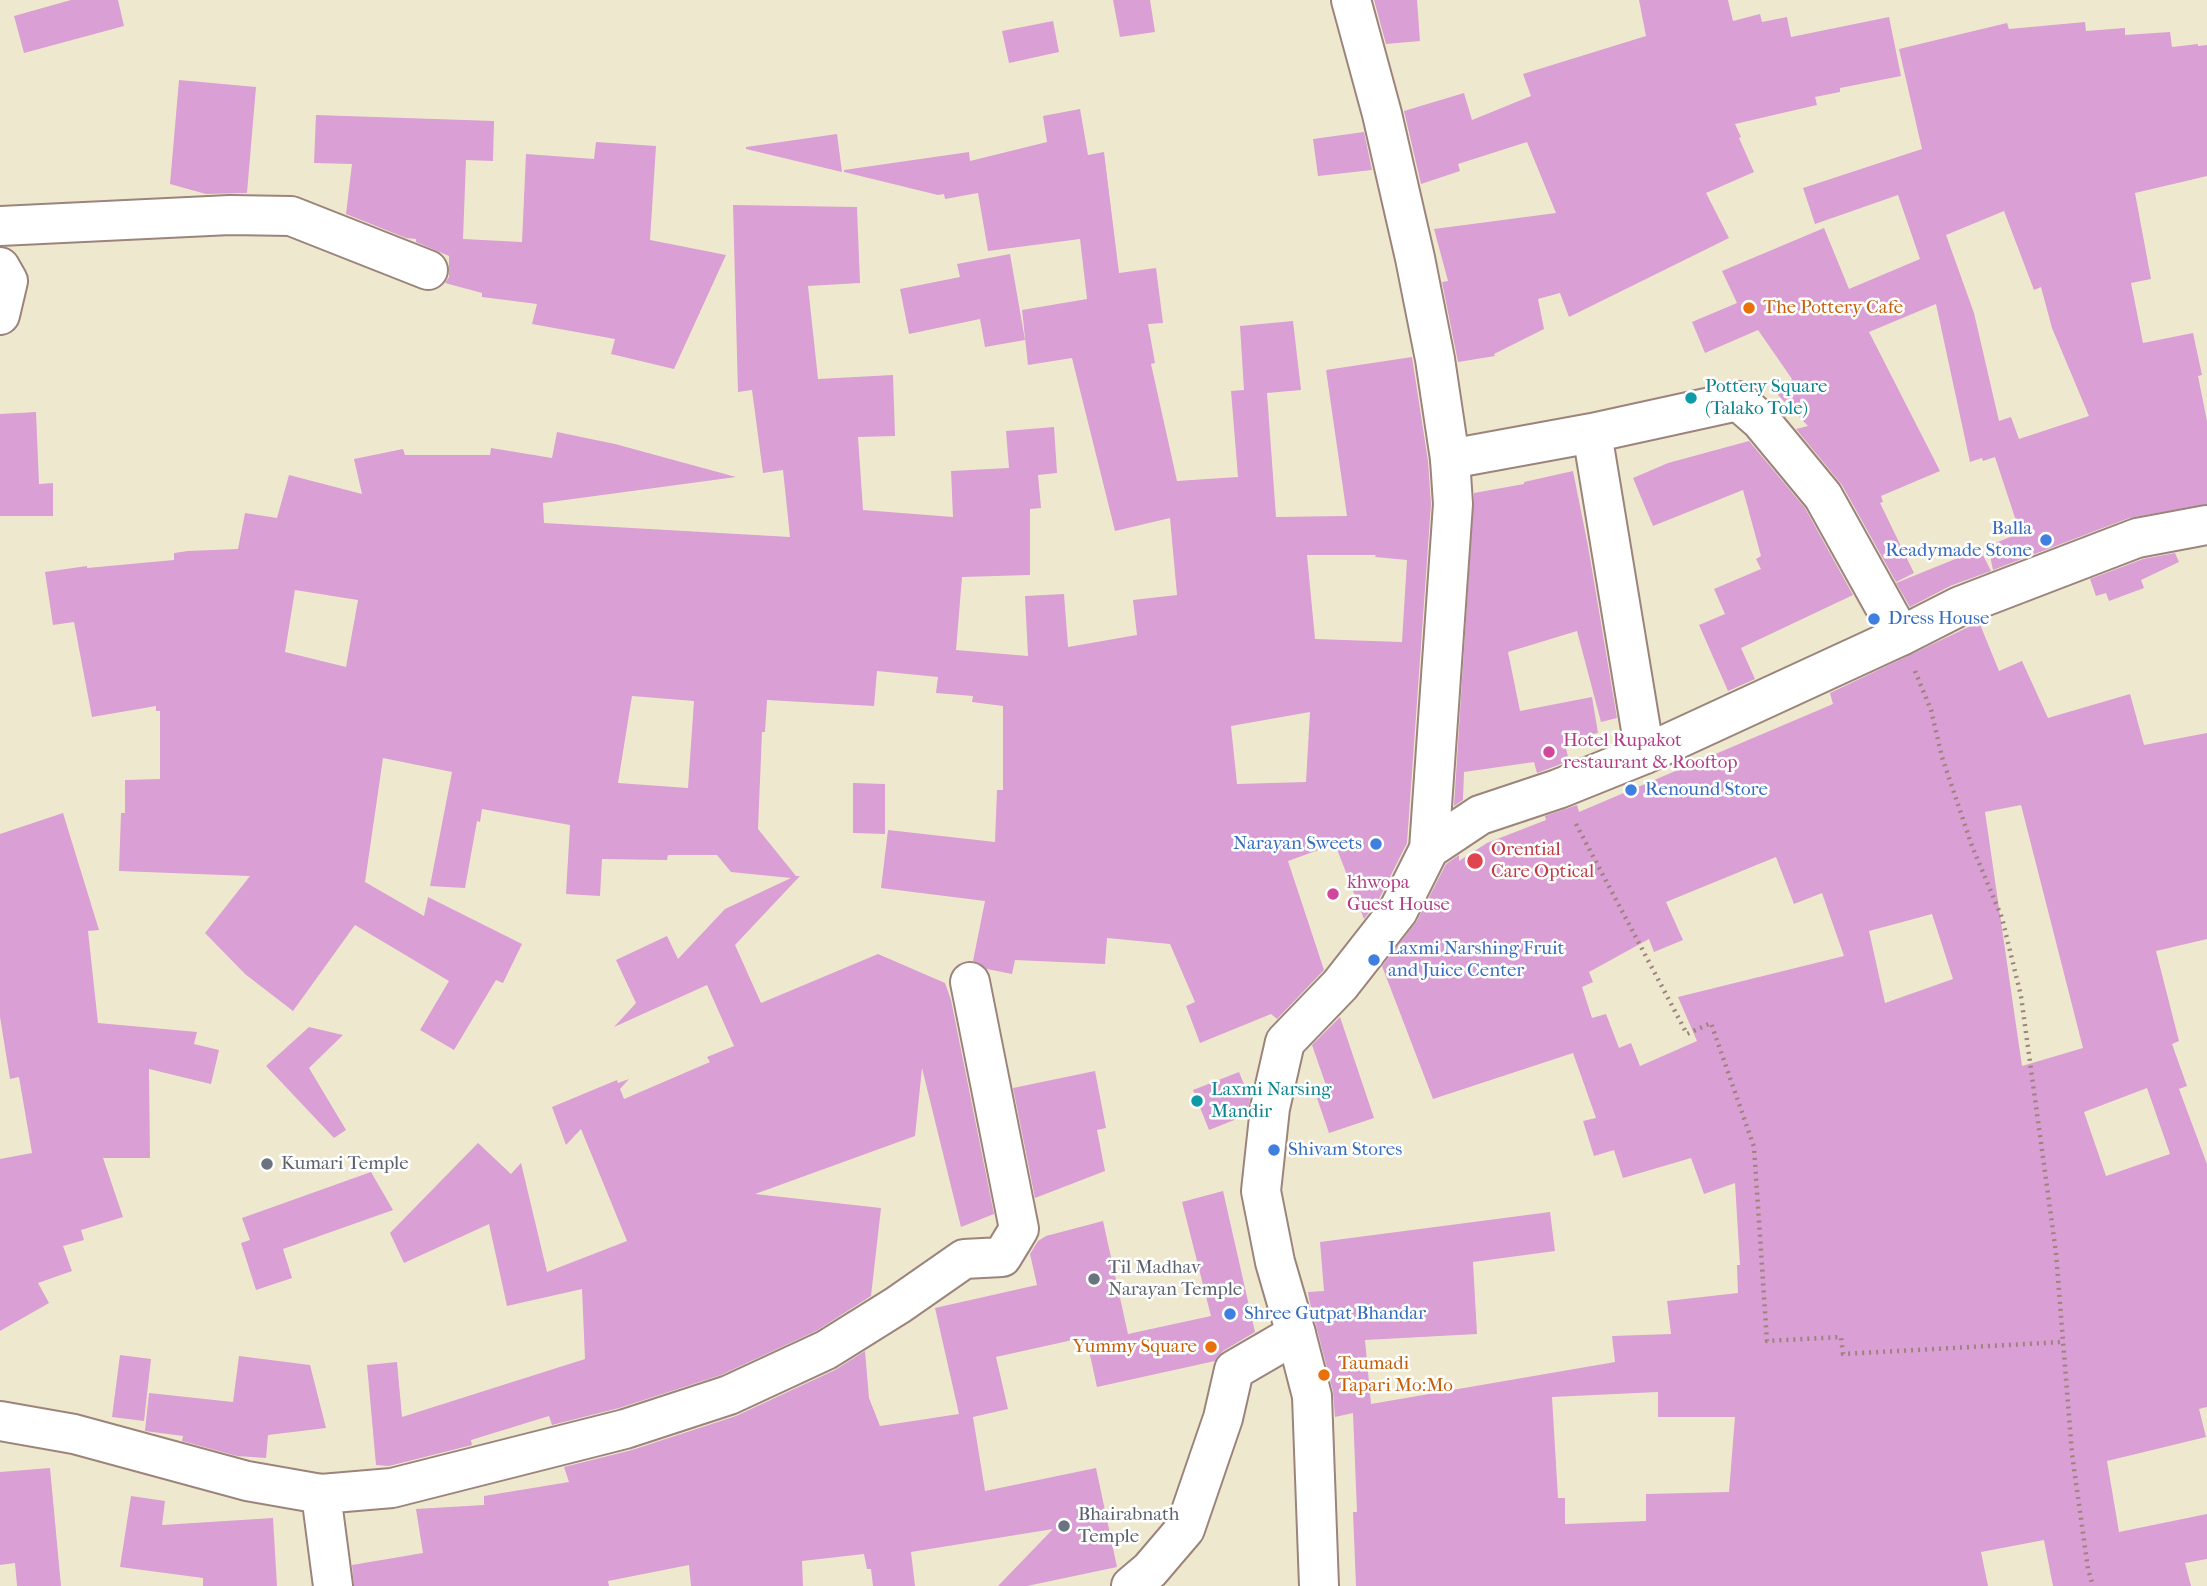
<!DOCTYPE html>
<style>
body{margin:0}
canvas{display:block;background:#eee9ce}
</style>
<canvas width="2207" height="1586"></canvas>
<script>
const g = document.querySelector('canvas').getContext('2d');
g.lineJoin = 'round';
function paint(path, color) {
  g.fillStyle = color;
  g.fill(path, 'evenodd');
}
function shape(rows) {
  const path = new Path2D();
  for (const r of rows) {
    path.moveTo(r[0], r[1]);
    for (let i = 2; i < r.length; i += 2) path.lineTo(r[i], r[i + 1]);
  }
  return path;
}
function stroke(path, color, width, dash) {
  g.strokeStyle = color;
  g.lineWidth = width;
  g.lineCap = dash ? 'butt' : 'round';
  g.setLineDash(dash || []);
  g.stroke(path);
}
function label(font, color, halo, rows, align = 'center') {
  g.font = font + ' "IM FELL French Canon",serif';
  g.lineWidth = 5;
  g.setLineDash([]);
  g.textBaseline = 'middle';
  g.strokeStyle = halo;
  g.fillStyle = color;
  for (const [text, x, y, turn = 0] of rows) {
    g.save();
    g.translate(x, y);
    g.rotate((+turn || 0) * Math.PI / 180);
    g.textAlign = isNaN(turn) ? turn : align;
    if (halo) g.strokeText(text, 0, 0);
    g.fillText(text, 0, 0);
    g.restore();
  }
}
paint(shape([
 [71,0,118,0,124,26,24,53,14,16],
 [1113,0,1150,0,1155,32,1120,37],
 [1374,0,1417,0,1420,41,1386,44],
 [1639,0,1728,0,1733,21,1760,14,1762,22,1787,17,1791,37,1889,17,1901,76,1840,88,1840,92,1815,97,1817,105,1735,124,1741,137,1739,138,1754,172,1706,193,1729,238,1569,317,1560,293,1538,299,1544,329,1494,354,1495,356,1458,362,1442,282,1448,281,1434,229,1556,213,1527,142,1458,164,1460,171,1421,184,1404,111,1464,93,1472,120,1531,96,1523,74,1646,36],
 [1053,21,1059,52,1009,63,1002,31],
 [2085,22,2086,31,2125,28,2125,35,2170,32,2172,47,2198,44,2198,46,2207,45,2207,176,2135,193,2151,279,2131,283,2143,343,2193,333,2202,375,2198,376,2207,421,2207,504,2129,518,1993,570,1988,546,2020,533,1995,457,1983,461,1982,458,1970,462,1936,304,1869,332,1940,471,1881,496,1883,502,1880,503,1914,573,1896,582,1842,485,1796,429,1808,426,1778,395,1792,379,1758,330,1705,353,1692,322,1737,303,1722,271,1824,228,1849,289,1920,259,1898,195,1815,224,1803,188,1922,149,1899,49,2007,23,2009,29],
 [2004,211,2034,290,2041,287,2052,328,2089,416,2019,439,2011,417,1999,421,1974,313,1946,235],
 [179,80,256,87,247,193,206,194,170,184],
 [1080,109,1088,155,1104,152,1119,273,1156,268,1163,323,1148,324,1155,363,1151,364,1177,481,1238,477,1231,391,1244,390,1240,326,1293,321,1301,390,1267,393,1276,517,1347,516,1326,370,1412,357,1428,461,1431,504,1407,843,1379,899,1364,919,1335,844,1288,861,1324,970,1277,1019,1271,1014,1200,1043,1186,1006,1195,1002,1170,944,1107,938,1105,964,1015,960,1012,974,987,969,973,961,985,901,881,888,888,830,995,842,997,790,1003,790,1003,706,972,702,973,696,936,693,938,677,877,671,874,706,767,700,765,732,762,732,758,829,796,876,800,876,735,945,761,1003,878,954,945,983,951,1000,994,1214,961,1227,922,1068,915,1136,755,1194,881,1208,871,1296,816,1331,721,1375,619,1408,552,1425,549,1416,471,1440,472,1445,389,1466,376,1465,367,1365,397,1362,402,1417,585,1359,582,1289,507,1306,489,1224,404,1263,390,1233,478,1143,511,1174,521,1163,547,1272,627,1241,581,1129,566,1145,552,1107,617,1080,618,1083,629,1079,620,1089,624,1099,710,1062,707,1057,734,1046,707,985,614,1027,636,1003,616,960,667,936,678,959,725,909,791,878,731,872,717,855,668,855,667,860,602,859,600,896,566,894,570,825,482,809,480,822,477,821,465,888,430,886,452,772,383,758,365,882,424,916,428,897,522,944,503,983,496,980,454,1050,420,1030,449,981,355,925,293,1011,245,974,205,933,250,876,119,871,121,813,125,813,125,780,160,779,160,711,156,711,156,706,92,717,74,622,53,625,45,572,87,566,87,568,174,560,174,553,188,551,238,549,245,513,277,518,289,475,362,494,354,459,403,449,405,455,490,455,491,448,552,458,557,432,615,444,736,477,543,503,544,523,790,537,783,470,763,473,752,390,738,392,733,205,857,207,860,283,808,286,818,379,893,375,895,436,858,437,863,510,953,517,951,471,1009,468,1006,431,1054,427,1057,473,1038,475,1041,508,1030,509,1030,575,962,577,956,650,1028,656,1025,596,1064,594,1068,647,1137,635,1133,600,1177,595,1170,518,1115,531,1072,358,1028,365,1022,310,1087,299,1080,239,988,251,978,193,945,199,944,194,938,195,844,172,844,170,969,152,970,161,1047,142,1043,116],
 [1307,555,1376,555,1375,557,1407,560,1402,642,1315,639],
 [295,590,358,600,346,667,285,652],
 [632,696,694,701,688,788,618,783],
 [1310,712,1306,782,1237,784,1231,726],
 [316,115,494,121,493,161,466,160,463,239,522,242,526,154,594,159,596,142,656,146,650,240,726,255,674,369,611,354,615,339,532,324,537,304,482,297,482,293,445,283,449,277,449,256,416,242,416,239,406,238,346,214,352,164,314,163],
 [1364,132,1372,170,1318,176,1313,139],
 [837,134,842,172,746,149,746,147],
 [1010,254,1025,340,985,347,980,319,909,334,900,289,960,277,957,264],
 [36,412,39,484,53,483,53,516,0,516,0,414],
 [1749,441,1805,508,1853,595,1741,648,1755,679,1728,691,1699,625,1725,614,1714,589,1761,569,1756,559,1761,556,1743,490,1653,526,1633,478,1668,463],
 [1573,471,1588,546,1617,718,1601,722,1577,631,1508,652,1520,711,1592,697,1598,733,1564,740,1569,761,1537,773,1534,762,1464,772,1463,800,1454,806,1474,493,1524,484,1524,482],
 [1980,549,1991,571,1950,586,1910,607,1896,583],
 [2175,553,2179,562,2141,580,2144,588,2109,601,2106,593,2096,596,2090,579,2143,559],
 [1979,622,1999,671,2022,661,2048,718,2130,694,2144,745,2207,733,2207,939,2156,951,2179,1041,2172,1044,2187,1086,2179,1089,2207,1164,2207,1407,2199,1409,2206,1437,2107,1461,2119,1532,2207,1514,2207,1559,2185,1563,2191,1586,2053,1586,2044,1540,1981,1552,1988,1586,1356,1586,1353,1512,1357,1512,1353,1413,1335,1417,1333,1391,1309,1299,1308,1292,1324,1291,1320,1242,1550,1212,1555,1251,1473,1262,1477,1334,1365,1340,1371,1404,1615,1362,1612,1336,1671,1334,1667,1301,1738,1293,1737,1265,1740,1265,1735,1183,1704,1194,1691,1158,1623,1178,1614,1150,1594,1156,1583,1121,1596,1118,1573,1053,1433,1099,1382,966,1417,921,1446,864,1459,855,1459,861,1487,843,1546,820,1545,816,1577,805,1579,812,1833,704,1830,693],
 [2021,805,2083,1048,2022,1066,1985,812],
 [1776,857,1794,904,1822,893,1844,956,1678,997,1697,1041,1640,1066,1631,1043,1619,1048,1606,1014,1592,1018,1582,987,1593,982,1589,972,1649,939,1654,952,1683,940,1666,902],
 [1932,914,1953,979,1885,1003,1869,931],
 [2147,1088,2170,1154,2106,1176,2084,1112],
 [1658,1392,1658,1417,1735,1417,1729,1492,1646,1494,1646,1521,1565,1524,1565,1498,1558,1498,1552,1397],
 [853,783,885,784,885,834,853,833],
 [63,813,99,930,88,931,98,1023,197,1032,194,1044,219,1050,211,1084,149,1069,150,1158,103,1158,123,1217,81,1230,84,1240,63,1246,72,1271,38,1283,49,1303,0,1331,0,1159,32,1153,19,1077,10,1079,0,1017,0,834],
 [1340,1017,1374,1118,1329,1133,1317,1098,1329,1094,1312,1045],
 [309,1027,343,1035,309,1068,346,1130,334,1138,266,1066],
 [1095,1071,1106,1128,1097,1130,1105,1171,1035,1198,1013,1088],
 [1239,1072,1250,1099,1247,1115,1209,1130,1193,1090],
 [371,1172,393,1210,283,1249,292,1278,256,1290,241,1243,250,1240,242,1218],
 [1223,1191,1255,1332,1223,1351,1215,1361,1097,1387,1086,1337,996,1357,1008,1409,973,1417,985,1491,1096,1468,1117,1567,1027,1586,998,1586,1053,1529,911,1552,915,1586,873,1586,871,1569,867,1569,864,1554,802,1561,803,1586,691,1586,689,1565,608,1581,609,1586,354,1586,352,1565,423,1553,416,1509,484,1505,484,1496,569,1482,564,1467,632,1450,736,1416,835,1370,865,1351,869,1398,880,1426,959,1414,935,1308,1037,1285,1030,1254,1038,1241,1046,1236,1103,1221,1128,1334,1211,1316,1182,1202],
 [120,1355,151,1359,144,1421,112,1417],
 [239,1356,310,1365,326,1428,268,1435,266,1458,237,1456,182,1441,183,1436,145,1431,149,1393,233,1402],
 [50,1468,61,1586,17,1586,15,1563,0,1565,0,1472],
 [131,1496,165,1501,162,1525,273,1518,277,1586,203,1586,203,1578,120,1567]
]), '#da9fd4');
const minor = shape([
 [0,226,230,215,291,216,428,270],
 [0,267,8,281,0,315],
 [1592,433,1645,754],
 [1450,459,1592,433,1738,401,1761,421,1823,496,1901,636],
 [1296,1334,1312,1396,1319,1586],
 [0,1421,74,1434,247,1481,321,1494,392,1488,625,1429,729,1395,826,1350,898,1305,964,1259,1002,1257,1019,1229,970,982],
 [321,1494,333,1586]
]);
const major = shape([
 [1429,849,1480,815,1558,789,1645,754,1901,636,1960,606,2137,538,2207,525],
 [1131,1586,1150,1570,1185,1529,1223,1418,1234,1370,1296,1334,1275,1262,1261,1191,1270,1108,1285,1042,1340,985,1398,911,1429,849,1453,504,1450,459,1435,359,1415,258,1382,114,1351,0]
]);
stroke(minor, '#9c847c', 42);
stroke(major, '#9c847c', 42);
stroke(shape([
 [1915,671,1931,710,1942,757,1972,846,2002,918,2021,996,2056,1253,2072,1454,2088,1569,2093,1586],
 [1576,824,1687,1034,1711,1023,1754,1147,1767,1341,1841,1337,1843,1354,2062,1342]
]), '#9c847c', 4.5, [2, 5]);
stroke(minor, '#fff', 38);
stroke(major, '#fff', 38);
for (const [x, y, r, color] of [
 [1749,308,7,"#e8710a"],
 [1691,398,7,"#0f9aa8"],
 [2046,540,7,"#3f7fe0"],
 [1874,619,7,"#3f7fe0"],
 [1549,752,7,"#d1479c"],
 [1631,790,7,"#3f7fe0"],
 [1376,844,7,"#3f7fe0"],
 [1475,861,9,"#e0444e"],
 [1333,894,7,"#d1479c"],
 [1374,960,7,"#3f7fe0"],
 [1197,1101,7,"#0f9aa8"],
 [1274,1150,7,"#3f7fe0"],
 [267,1164,7,"#6b7280"],
 [1094,1279,7,"#6b7280"],
 [1230,1314,7,"#3f7fe0"],
 [1211,1347,7,"#e8710a"],
 [1324,1375,7,"#e8710a"],
 [1064,1526,7,"#6b7280"]
]) {
  const dot = new Path2D();
  dot.arc(x, y, r, 0, 2 * Math.PI);
  g.fillStyle = color;
  g.fill(dot);
  stroke(dot, '#fff', 2.5);
}
label('19px', '#c56008', '#fff', [
 ["The Pottery Cafe",1763,308],
 ["Yummy Square",1197,1347,"right"],
 ["Taumadi",1338,1364],
 ["Tapari Mo:Mo",1338,1386]
], 'left');
label('19px', '#0d838f', '#fff', [
 ["Pottery Square",1705,387],
 ["(Talako Tole)",1705,409],
 ["Laxmi Narsing",1211,1090],
 ["Mandir",1211,1112]
], 'left');
label('19px', '#366cbe', '#fff', [
 ["Balla",2032,529,"right"],
 ["Readymade Stone",2032,551,"right"],
 ["Dress House",1888,619],
 ["Renound Store",1645,790],
 ["Narayan Sweets",1362,844,"right"],
 ["Laxmi Narshing Fruit",1388,949],
 ["and Juice Center",1388,971],
 ["Shivam Stores",1288,1150],
 ["Shree Gutpat Bhandar",1244,1314]
], 'left');
label('19px', '#b23c85', '#fff', [
 ["Hotel Rupakot",1563,741],
 ["restaurant & Rooftop",1563,763],
 ["khwopa",1347,883],
 ["Guest House",1347,905]
], 'left');
label('19px', '#be3a42', '#fff', [
 ["Orential",1491,850],
 ["Care Optical",1491,872]
], 'left');
label('19px', '#5b616d', '#fff', [
 ["Kumari Temple",281,1164],
 ["Til Madhav",1108,1268],
 ["Narayan Temple",1108,1290],
 ["Bhairabnath",1078,1515],
 ["Temple",1078,1537]
], 'left');
</script>
